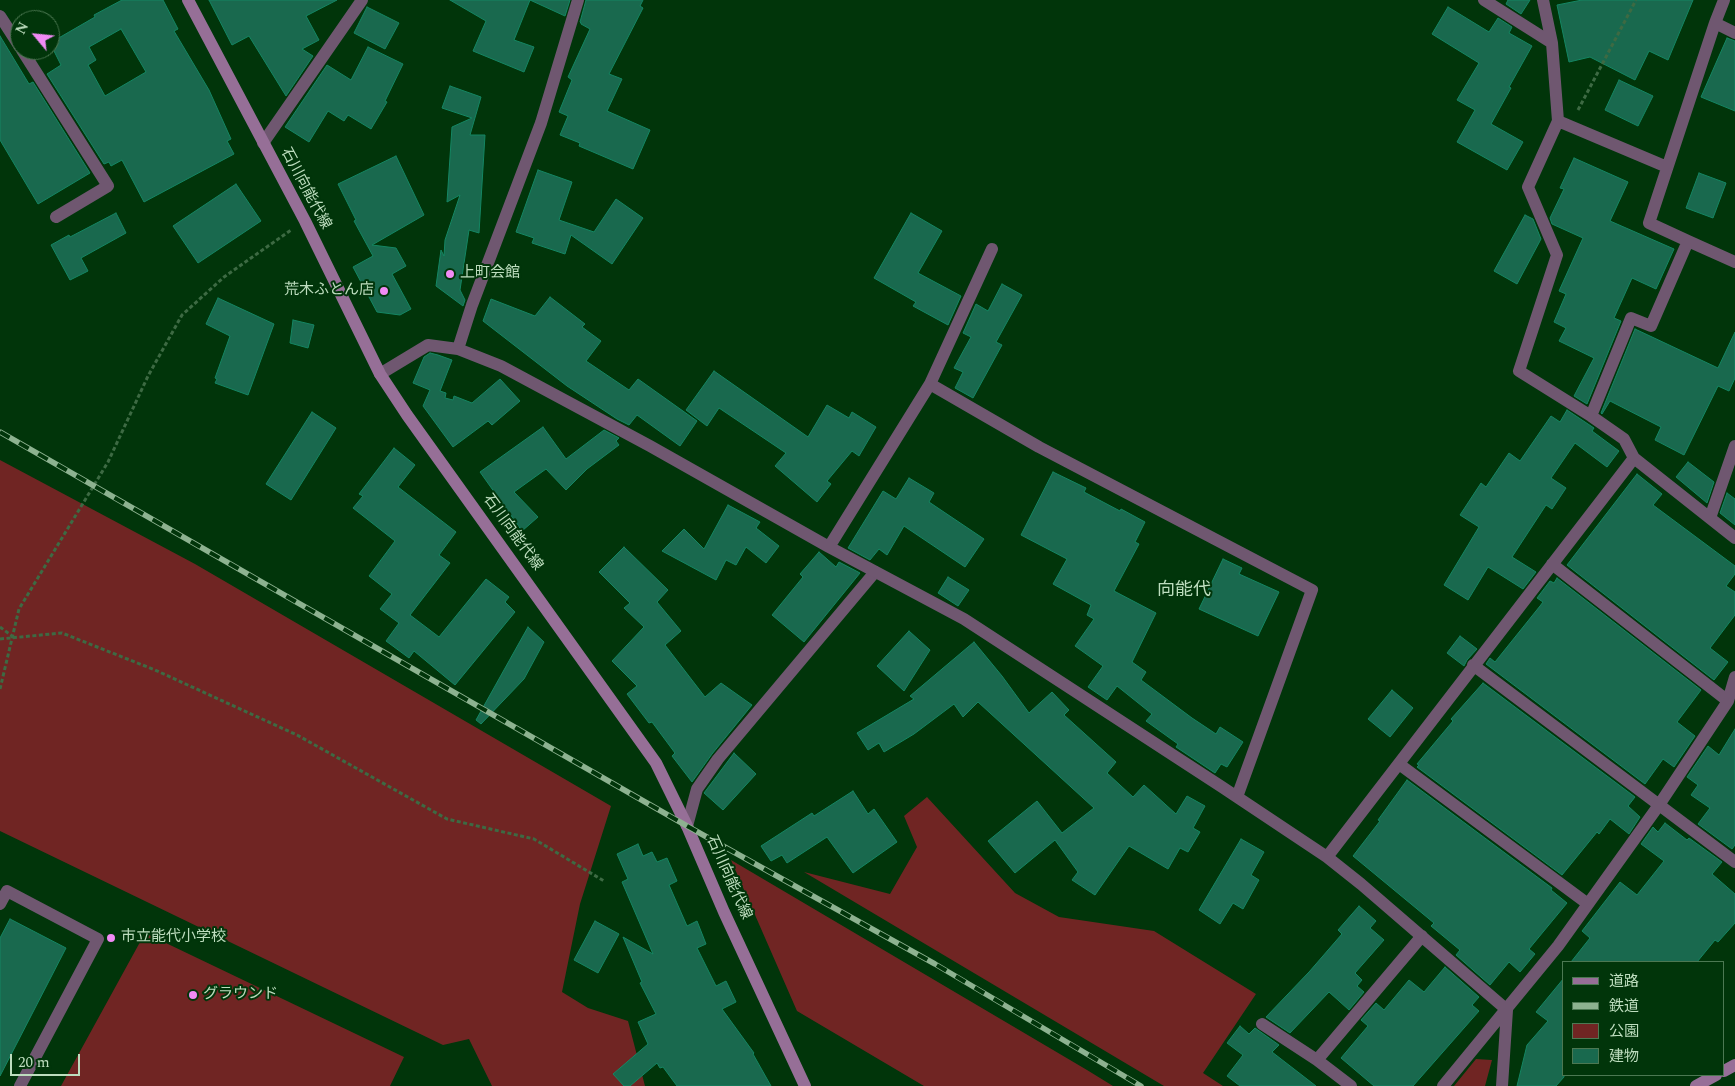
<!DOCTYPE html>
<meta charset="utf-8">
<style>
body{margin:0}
#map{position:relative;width:1735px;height:1086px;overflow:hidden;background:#01350a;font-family:Spectral,"Noto Sans JP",serif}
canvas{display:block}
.legend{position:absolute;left:1562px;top:961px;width:162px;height:115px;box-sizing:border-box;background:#01350a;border:1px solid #4c7852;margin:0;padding:6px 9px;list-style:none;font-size:15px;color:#bdddbe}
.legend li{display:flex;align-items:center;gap:10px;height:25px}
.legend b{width:25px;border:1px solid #4c7852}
.north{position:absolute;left:10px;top:10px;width:50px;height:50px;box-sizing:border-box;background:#01350a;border:1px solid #4c7852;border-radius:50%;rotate:298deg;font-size:14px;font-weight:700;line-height:20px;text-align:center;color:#bdddbe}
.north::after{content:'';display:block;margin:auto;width:18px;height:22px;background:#f18bf5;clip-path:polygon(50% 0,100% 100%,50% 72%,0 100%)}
.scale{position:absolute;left:10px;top:1054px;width:70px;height:22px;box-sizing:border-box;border:2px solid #bdddbe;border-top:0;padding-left:6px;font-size:15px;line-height:18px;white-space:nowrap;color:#bdddbe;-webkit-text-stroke:4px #01350a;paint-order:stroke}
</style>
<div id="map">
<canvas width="1735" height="1086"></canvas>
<ul class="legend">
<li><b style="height:6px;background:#966f97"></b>道路</li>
<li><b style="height:6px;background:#8db290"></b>鉄道</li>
<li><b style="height:14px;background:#702523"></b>公園</li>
<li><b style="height:14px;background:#19694e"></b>建物</li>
</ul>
<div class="north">N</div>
<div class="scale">20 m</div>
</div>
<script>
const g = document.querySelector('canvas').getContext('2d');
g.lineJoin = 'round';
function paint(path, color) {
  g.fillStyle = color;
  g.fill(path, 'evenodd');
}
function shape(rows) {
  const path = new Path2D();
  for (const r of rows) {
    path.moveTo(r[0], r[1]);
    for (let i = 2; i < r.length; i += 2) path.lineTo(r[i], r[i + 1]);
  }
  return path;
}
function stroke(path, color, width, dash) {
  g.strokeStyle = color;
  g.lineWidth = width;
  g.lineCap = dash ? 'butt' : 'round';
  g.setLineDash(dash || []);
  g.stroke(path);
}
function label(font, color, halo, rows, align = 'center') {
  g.font = font + ' Spectral,"Noto Sans JP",serif';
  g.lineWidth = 4;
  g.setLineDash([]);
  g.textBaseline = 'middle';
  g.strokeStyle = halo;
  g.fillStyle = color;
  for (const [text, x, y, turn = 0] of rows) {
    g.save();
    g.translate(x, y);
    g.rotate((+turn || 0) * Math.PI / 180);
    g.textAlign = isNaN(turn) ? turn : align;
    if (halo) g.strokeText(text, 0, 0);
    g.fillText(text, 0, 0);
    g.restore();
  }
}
paint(shape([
 [0,460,195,564,611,806,580,904,562,992,588,1008,628,1021,645,1086,492,1086,469,1039,443,1045,0,831],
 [927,797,1015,893,1059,917,1154,931,1256,994,1203,1073,1223,1086,1164,1086,804,872,890,894,917,847,904,816],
 [731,860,1087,1070,1113,1086,924,1086,797,1011],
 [145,933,404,1057,390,1086,61,1086],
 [1476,1059,1492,1060,1485,1086,1454,1086]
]), '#702523');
const building = shape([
 [122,0,163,0,178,29,174,31,209,90,231,139,227,141,234,154,144,202,122,160,111,166,109,162,104,164,47,74,61,65,50,43,95,17,94,15,122,0],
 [121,29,146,72,105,96,88,65,96,60,89,47,121,29],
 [209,0,337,0,306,16,319,40,302,49,313,56,286,96,249,36,232,45,209,0],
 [450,0,570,0,565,16,530,0,514,40,534,47,524,72,473,51,486,21,450,0],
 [586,0,643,0,640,6,643,8,609,74,622,79,607,111,650,130,633,169,579,146,580,143,560,135,568,116,559,112,572,80,568,77,590,29,581,24,581,23,580,22,586,0],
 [1508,0,1530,0,1521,14,1506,4,1508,0],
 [1582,0,1693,0,1668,60,1649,51,1635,80,1590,57,1569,62,1557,5,1582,0],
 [367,7,399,23,385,49,354,33,367,7],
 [1448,7,1489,32,1498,18,1512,27,1509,33,1532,46,1509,87,1511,88,1491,124,1523,142,1507,170,1457,142,1475,110,1457,100,1479,63,1432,34,1448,7],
 [0,36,29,84,33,82,90,173,38,204,0,140,0,36],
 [1727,38,1735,41,1735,111,1701,97,1727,38],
 [368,47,403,64,385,101,387,102,371,129,348,115,344,121,328,111,309,142,285,127,327,65,351,80,368,47],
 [1619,80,1653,96,1638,126,1605,110,1619,80],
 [450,86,481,97,470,135,485,135,479,233,469,230,460,290,465,300,463,306,436,286,441,250,444,256,445,240,460,195,447,202,452,127,472,118,442,108,450,86],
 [396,156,424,215,372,245,396,248,406,266,392,274,411,309,400,315,377,312,353,267,373,256,354,221,356,220,338,184,396,156],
 [1574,158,1628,182,1610,221,1674,249,1656,289,1632,278,1614,318,1621,321,1587,404,1574,396,1594,358,1559,341,1566,328,1554,322,1566,294,1559,291,1583,238,1552,224,1550,218,1564,189,1560,188,1574,158],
 [538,170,572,182,559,220,594,232,616,199,643,218,612,264,571,235,565,254,532,243,534,238,516,232,538,170],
 [1699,173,1726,183,1713,218,1686,208,1699,173],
 [236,184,261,221,198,263,173,226,236,184],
 [116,213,126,233,81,258,88,271,70,280,51,245,69,235,70,237,116,213],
 [911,213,942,231,918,273,961,296,948,325,913,306,916,302,874,278,911,213],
 [1525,215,1533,219,1541,239,1517,284,1494,271,1525,215],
 [1002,284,1022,295,996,342,1002,345,973,398,955,388,963,372,954,368,971,337,963,333,976,304,988,311,1002,284],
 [550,297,585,324,582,327,601,341,586,361,629,390,638,379,697,421,680,446,637,415,629,425,617,419,567,386,483,321,491,299,535,316,550,297],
 [218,298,274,324,248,395,215,383,217,379,215,378,230,336,206,324,218,298],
 [293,320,314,325,308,348,290,343,293,320],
 [1635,329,1718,368,1735,332,1735,378,1729,391,1718,386,1684,455,1655,440,1661,427,1610,401,1602,414,1601,413,1635,329],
 [430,353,438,355,452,360,440,391,446,393,445,398,453,400,454,396,472,403,500,379,520,401,492,425,488,421,453,447,423,406,430,390,413,383,424,357,430,353],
 [714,371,808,437,827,405,849,418,852,412,876,427,859,456,852,451,827,481,831,484,817,502,775,466,786,453,719,408,707,426,686,410,714,371],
 [1567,410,1594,428,1592,431,1619,451,1607,467,1575,443,1551,478,1566,488,1552,509,1546,505,1512,557,1536,572,1523,589,1488,567,1468,600,1444,585,1479,527,1460,515,1481,483,1486,487,1509,453,1520,461,1551,416,1560,422,1567,410],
 [312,412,336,428,291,500,266,484,312,412],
 [543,427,566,459,604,430,619,438,616,441,619,445,587,469,566,490,546,469,514,492,538,517,522,531,480,472,543,427],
 [394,448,415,465,398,487,456,532,439,555,450,563,410,615,439,637,486,579,509,597,505,602,515,612,455,685,414,651,409,658,386,641,399,623,380,609,392,594,369,576,395,541,353,508,363,496,359,494,394,448],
 [1688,462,1714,482,1707,503,1676,477,1688,462],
 [1053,472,1086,488,1084,492,1120,511,1121,509,1145,522,1135,542,1139,544,1114,591,1156,613,1132,662,1146,672,1141,680,1192,718,1216,734,1220,727,1243,742,1227,767,1221,764,1215,773,1176,747,1178,744,1146,721,1152,714,1117,686,1107,700,1088,687,1103,666,1075,646,1094,619,1087,615,1091,605,1053,584,1067,559,1021,535,1053,472],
 [1637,474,1662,494,1653,505,1735,566,1735,574,1726,586,1735,592,1735,615,1710,648,1728,662,1714,680,1567,565,1637,474],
 [909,478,934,493,929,502,984,539,965,567,904,526,887,555,879,549,870,560,848,548,883,491,896,499,909,478],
 [1727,493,1735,499,1735,525,1720,513,1727,493],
 [728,505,760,522,756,528,779,546,766,563,746,547,736,565,726,560,716,580,662,551,684,529,704,549,728,505],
 [624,547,668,590,657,602,681,631,665,645,705,697,721,683,752,705,712,754,692,782,672,756,675,753,652,722,649,723,627,694,637,686,612,661,644,627,624,608,630,603,599,572,624,547],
 [819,552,836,567,839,562,860,573,804,642,772,615,803,577,800,574,819,552],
 [1223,559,1242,568,1239,574,1279,592,1258,636,1199,609,1223,559],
 [948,577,969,590,958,606,938,593,948,577],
 [1557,578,1701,690,1677,722,1695,736,1674,767,1663,759,1645,784,1486,664,1490,658,1495,662,1540,606,1543,602,1537,598,1550,581,1554,583,1557,578],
 [528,627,544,642,524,679,481,724,476,720,528,627],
 [909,631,930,650,904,691,877,666,909,631],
 [1460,636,1477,649,1467,660,1464,666,1447,653,1460,636],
 [974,642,1002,676,1029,713,1052,692,1069,710,1064,715,1116,762,1107,773,1133,797,1144,785,1176,814,1187,796,1205,806,1193,828,1200,832,1188,852,1180,848,1168,869,1129,846,1095,895,1072,880,1078,872,1055,840,1015,873,988,841,1037,801,1062,833,1094,808,978,702,963,717,954,704,914,734,884,752,879,743,868,750,857,733,914,699,910,696,974,642],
 [1483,683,1635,797,1628,806,1640,817,1629,834,1610,819,1599,834,1597,832,1562,875,1417,767,1419,765,1417,764,1453,721,1451,719,1483,683],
 [1392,690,1413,708,1390,737,1368,719,1392,690],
 [1735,729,1735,845,1732,849,1698,824,1710,808,1691,795,1698,785,1687,777,1708,746,1719,755,1735,729],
 [734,753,756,774,723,810,704,793,734,753],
 [1407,780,1552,888,1551,890,1567,903,1529,949,1535,954,1520,972,1509,962,1490,985,1456,955,1460,950,1431,926,1434,923,1353,856,1380,821,1378,820,1407,780],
 [853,791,868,814,874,809,897,842,853,873,827,837,787,863,782,855,771,861,761,846,812,813,814,816,853,791],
 [1665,823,1687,840,1689,838,1722,862,1712,874,1735,894,1735,923,1718,942,1715,940,1697,962,1571,962,1590,938,1582,931,1620,882,1637,895,1664,861,1641,844,1653,827,1658,832,1665,823],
 [1241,839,1264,852,1251,875,1259,880,1243,909,1233,903,1220,924,1199,910,1241,839],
 [638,844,643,856,652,852,657,862,667,858,677,881,669,885,687,926,697,921,706,944,697,948,716,986,726,981,736,1002,722,1009,754,1053,753,1054,771,1086,677,1086,663,1067,660,1068,657,1063,630,1086,624,1086,613,1074,648,1044,638,1022,656,1014,640,983,642,982,623,937,653,954,622,882,628,879,617,854,638,844],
 [1359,906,1376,921,1370,928,1384,940,1355,973,1362,980,1357,986,1364,992,1349,1010,1329,992,1290,1033,1266,1017,1309,972,1342,934,1338,930,1359,906],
 [10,919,66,948,0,1076,0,938,10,919],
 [595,921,619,934,598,973,574,960,595,921],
 [1445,967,1479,997,1472,1005,1479,1011,1413,1086,1374,1086,1341,1058,1368,1026,1361,1020,1376,1003,1384,1010,1409,980,1424,992,1445,967],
 [1564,978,1564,1077,1556,1086,1517,1086,1527,1045,1548,1021,1536,1012,1564,978],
 [1240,1026,1249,1034,1255,1028,1279,1045,1272,1052,1316,1086,1240,1086,1227,1076,1243,1055,1227,1043,1240,1026]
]);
paint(building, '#19694e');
stroke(building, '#148663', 1);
stroke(shape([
 [1578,110,1636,0],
 [0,627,12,636],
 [0,639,62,633,155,670,297,735,447,819,534,839,604,881],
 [0,689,19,609,108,462,148,376,182,315,224,277,291,230]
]), '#3d6a43', 3, [4, 2.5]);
stroke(shape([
 [687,826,697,789,718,759,875,572],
 [0,904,7,891,98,939,20,1086]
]), '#6f5770', 12);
stroke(shape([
 [1484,0,1552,43],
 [0,16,20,47],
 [1715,23,1735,33],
 [22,50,108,186,56,217],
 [1558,121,1667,167],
 [263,143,362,0],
 [1688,241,1649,223,1715,23,1724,0],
 [458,349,472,305,541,123,578,0],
 [380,374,428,345,458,349,501,366,650,446,829,547,964,619,1222,787,1327,857,1361,884,1507,1010],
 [930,384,1039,447,1312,590,1237,797],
 [1591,416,1631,318,1651,326,1688,241,1735,262],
 [1634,458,1735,538],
 [1710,518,1735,446],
 [829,547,930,384,992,249],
 [1552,564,1728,701],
 [1473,665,1735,862],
 [1399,764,1588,904],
 [1327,857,1634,458,1624,439,1591,416,1519,371,1557,255,1528,187,1558,121,1552,43,1543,0],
 [1262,1024,1317,1060,1351,1086],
 [1317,1060,1422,936],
 [1443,1086,1558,946,1659,805,1728,701,1735,677],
 [1502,1086,1507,1010]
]), '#6f5770', 12);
stroke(shape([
 [188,0,305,221,380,374,407,415,656,763,687,826,724,912,805,1086],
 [1724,1071,1735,1065],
 [1696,1086,1716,1075]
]), '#966f97', 12);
const rail = shape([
 [0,432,687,826,935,964,1141,1086]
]);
stroke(rail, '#8db290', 5.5);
stroke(rail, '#01350a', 4, [11]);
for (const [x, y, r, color] of [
 [450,274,5,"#f18bf5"],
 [384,291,5,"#f18bf5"],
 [111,938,5,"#f18bf5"],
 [193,995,5,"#f18bf5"]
]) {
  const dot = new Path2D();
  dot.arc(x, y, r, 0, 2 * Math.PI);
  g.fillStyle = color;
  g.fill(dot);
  stroke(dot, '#01350a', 2);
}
label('15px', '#bdddbe', '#01350a', [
 ["石川向能代線",305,189,62],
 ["石川向能代線",512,533,54],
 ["石川向能代線",728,878,66]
]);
label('15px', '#bdddbe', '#01350a', [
 ["上町会館",460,274],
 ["荒木ふとん店",374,291,"right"],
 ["市立能代小学校",121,938],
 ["グラウンド",203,995]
], 'left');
label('18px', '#bdddbe', '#01350a', [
 ["向能代",1184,591]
]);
</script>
